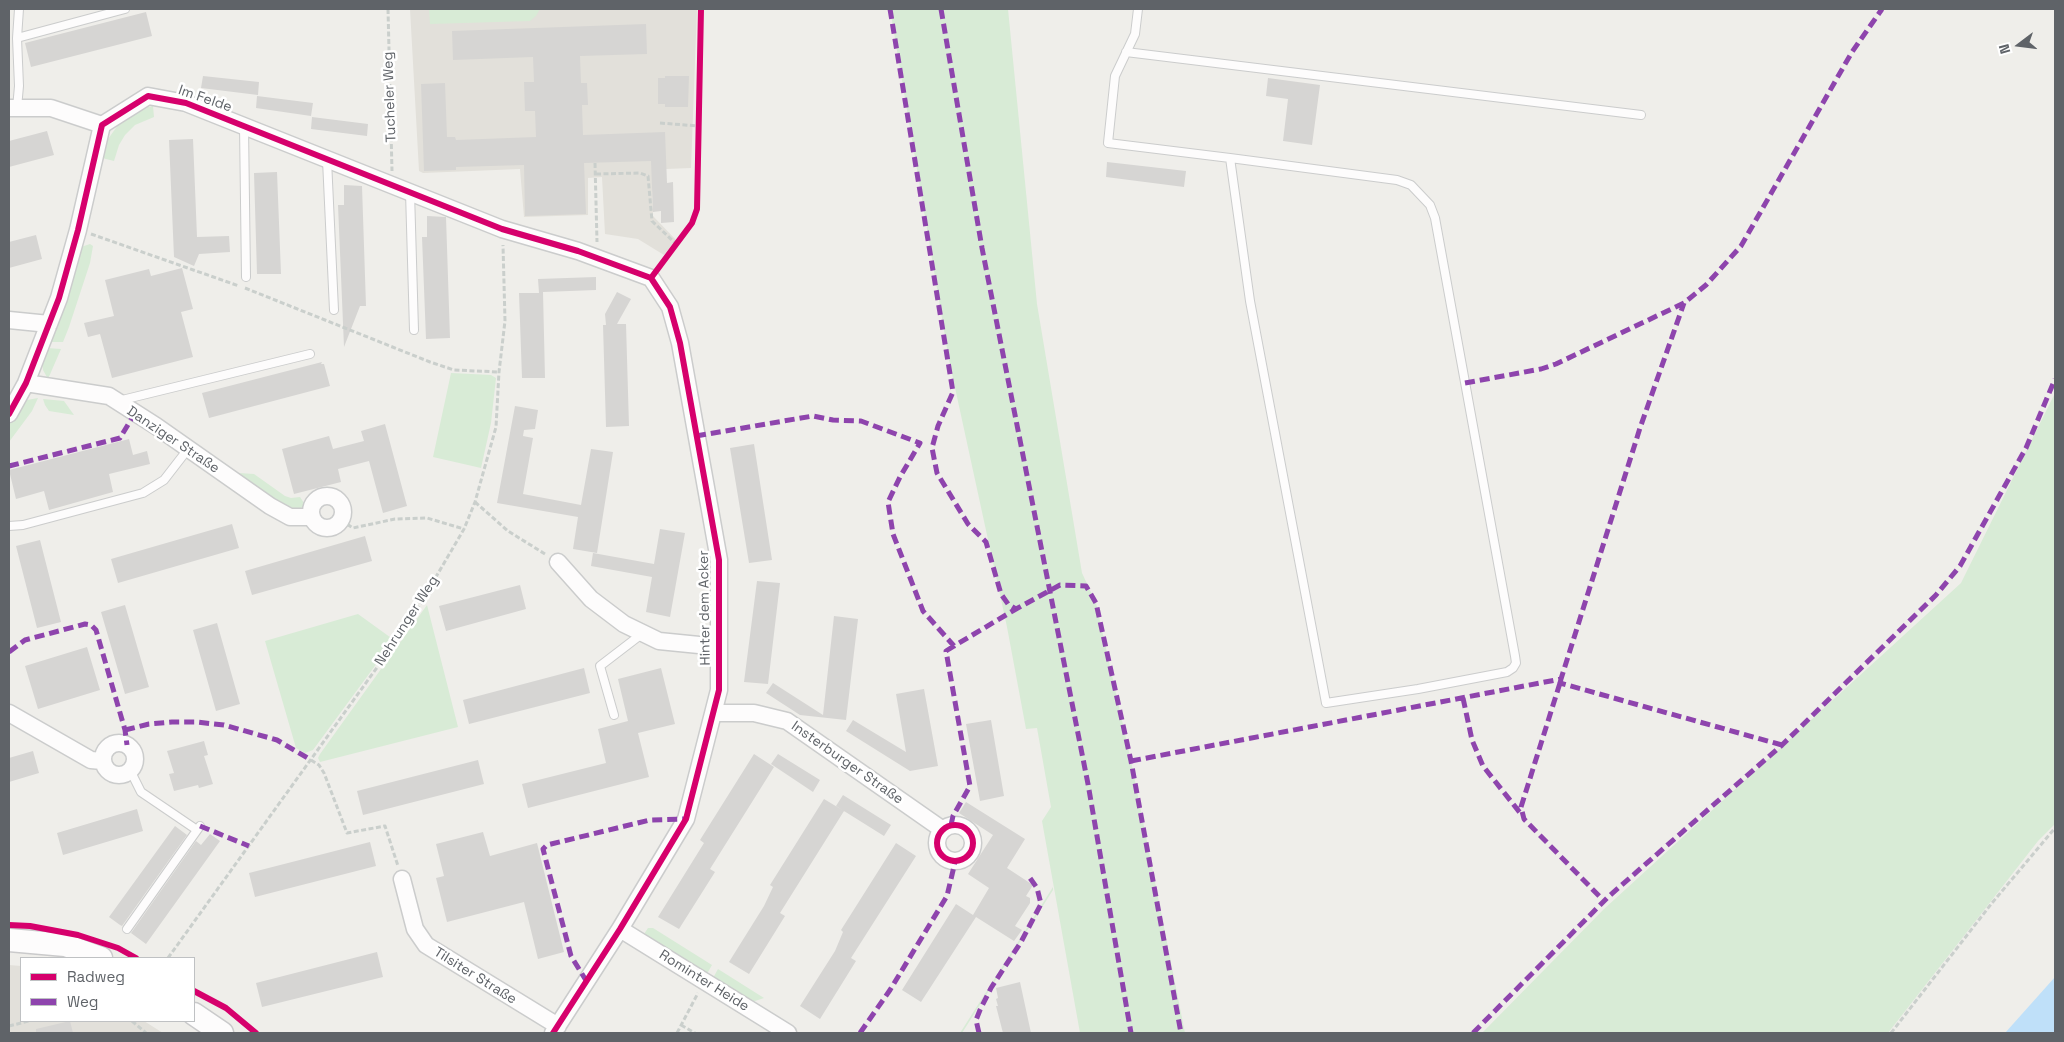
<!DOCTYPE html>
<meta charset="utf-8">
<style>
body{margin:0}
#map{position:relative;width:2064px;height:1042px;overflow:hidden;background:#efeeea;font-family:"Space Grotesk",sans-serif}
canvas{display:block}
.frame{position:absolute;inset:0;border:10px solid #5f6368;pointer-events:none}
.legend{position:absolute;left:20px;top:957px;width:175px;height:65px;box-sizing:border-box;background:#fff;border:1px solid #bfc1c3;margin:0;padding:6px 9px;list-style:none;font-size:15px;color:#5f6368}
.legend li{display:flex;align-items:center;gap:10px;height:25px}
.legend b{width:25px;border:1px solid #bfc1c3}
.north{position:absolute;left:1994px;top:20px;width:50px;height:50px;-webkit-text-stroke:4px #fff;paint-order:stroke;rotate:255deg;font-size:14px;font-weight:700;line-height:20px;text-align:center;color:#5f6368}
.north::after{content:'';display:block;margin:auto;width:18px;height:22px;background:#5f6368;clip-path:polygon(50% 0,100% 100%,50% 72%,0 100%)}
</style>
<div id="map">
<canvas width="2064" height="1042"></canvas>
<div class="frame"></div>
<ul class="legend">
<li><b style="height:6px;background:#d6006c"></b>Radweg</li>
<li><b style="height:6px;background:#8e44ad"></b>Weg</li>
</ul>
<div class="north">N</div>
</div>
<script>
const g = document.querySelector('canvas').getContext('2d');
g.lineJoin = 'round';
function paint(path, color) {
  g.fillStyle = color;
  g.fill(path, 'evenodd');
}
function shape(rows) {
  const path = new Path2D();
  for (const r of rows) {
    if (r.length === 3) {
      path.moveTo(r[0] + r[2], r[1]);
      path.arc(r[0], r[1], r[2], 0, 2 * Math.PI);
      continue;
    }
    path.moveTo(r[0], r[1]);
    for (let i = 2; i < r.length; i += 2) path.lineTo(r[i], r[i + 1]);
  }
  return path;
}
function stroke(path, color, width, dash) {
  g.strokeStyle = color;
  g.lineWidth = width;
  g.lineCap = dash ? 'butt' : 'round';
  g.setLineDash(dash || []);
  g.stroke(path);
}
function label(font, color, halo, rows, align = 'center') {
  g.font = font + ' "Space Grotesk",sans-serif';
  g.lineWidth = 5;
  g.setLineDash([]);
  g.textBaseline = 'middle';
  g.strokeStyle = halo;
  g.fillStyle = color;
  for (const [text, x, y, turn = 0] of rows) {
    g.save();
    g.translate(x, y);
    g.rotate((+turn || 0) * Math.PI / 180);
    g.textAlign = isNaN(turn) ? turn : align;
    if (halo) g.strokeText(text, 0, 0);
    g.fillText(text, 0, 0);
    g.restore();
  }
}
paint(shape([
 [410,9,697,9,691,168,666,169,652,163,653,216,676,240,664,255,638,239,605,234,602,177,588,178,588,215,524,217,520,169,423,173,419,171],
 [9,965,21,966,21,1021,144,1021,163,1033,9,1033]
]), '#e2e0da');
paint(shape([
 [429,9,540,9,536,16,530,21,430,24],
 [890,9,1008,9,1037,304,1082,573,1096,603,1131,761,1185,1033,1080,1033,1042,821,1051,807,1037,728,1026,729,1007,627,949,360],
 [153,106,154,117,135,125,125,135,119,145,114,161,102,158,108,139,121,121,143,108],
 [90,244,93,246,90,263,69,327,63,342,50,342,81,247],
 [47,348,61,349,48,379,43,370,42,363],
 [451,373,491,375,496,378,491,423,481,468,433,457],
 [2055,393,2055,824,2038,841,1888,1033,1482,1033,1604,909,1961,583],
 [38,398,32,411,9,442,9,420,21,403,27,400],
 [43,399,64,401,74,415,49,411,45,405],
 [239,473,254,474,285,496,291,498,300,497,306,506,295,510,286,509,238,474],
 [427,605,458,727,320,762,318,758,320,754],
 [358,614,394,640,313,750,305,753,296,748,265,641],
 [1053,887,1053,890,962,1033,960,1033],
 [648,928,653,928,712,965,708,972,706,973,644,934],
 [718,969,764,998,752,1002,713,978]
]), '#d8ebd6');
paint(shape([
 [2055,977,2055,1033,2005,1033]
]), '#bfe0f9');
paint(shape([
 [146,12,152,36,31,67,25,43],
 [646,24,647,54,580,56,581,83,587,83,588,105,582,105,583,135,665,132,667,183,673,182,674,222,661,223,661,211,653,212,651,161,584,163,586,214,525,216,524,165,456,167,456,170,424,171,421,84,445,83,447,137,455,137,456,140,536,137,535,111,525,111,524,82,534,82,533,57,453,60,452,31],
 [203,76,259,82,258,95,201,88],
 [665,76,689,76,688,107,665,107,665,104,658,104,658,78,665,78],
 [1268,78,1320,85,1312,145,1283,141,1288,99,1266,96],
 [257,96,313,103,311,116,256,108],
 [312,117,368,124,367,136,311,129],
 [47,131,54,155,9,167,9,141],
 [193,139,197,237,229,236,230,252,199,254,194,266,174,257,169,140],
 [1107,162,1186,171,1184,187,1106,177],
 [277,172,281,274,257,274,254,173],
 [344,185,362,186,366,306,360,306,344,347,338,205,344,205],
 [427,216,446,217,450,338,426,339,422,237,427,237],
 [36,235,42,259,9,268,9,242],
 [182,268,193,309,181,312,193,357,112,378,100,334,88,337,84,323,114,316,105,280,149,269,151,276],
 [596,277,596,290,543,292,545,378,522,378,519,293,539,293,538,279],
 [617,292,631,299,617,324,626,324,629,426,606,427,603,325,606,325,605,314],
 [322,362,321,364,324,364,330,386,209,418,202,393],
 [515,406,538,410,535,429,524,430,523,436,533,438,523,494,581,505,591,449,613,452,597,553,573,549,578,517,497,503],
 [385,424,407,506,383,513,369,461,338,469,341,482,294,494,282,449,329,436,333,449,364,441,361,431],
 [129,439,133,455,147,451,150,464,109,474,113,492,49,510,44,491,16,499,9,470],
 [754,444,772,560,749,563,730,448],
 [232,524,239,548,118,583,111,559],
 [660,529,685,533,670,617,646,612,652,577,591,566,593,553,654,564],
 [365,536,372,561,252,595,245,571],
 [40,540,61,622,37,628,16,546],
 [757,581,780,583,768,684,744,682],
 [520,585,526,609,446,631,439,606],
 [125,605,149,687,125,694,101,612],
 [834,616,858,619,846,720,800,715,766,693,773,683,823,715],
 [217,623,240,704,216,711,193,630],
 [87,647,100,690,38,709,25,666],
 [584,668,590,693,469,724,463,700],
 [661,668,675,724,638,733,649,777,528,808,522,784,606,763,598,729,628,721,618,679],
 [924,689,938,766,910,771,846,731,853,720,906,752,896,694],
 [991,720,1004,796,980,801,966,724],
 [204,741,208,755,204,756,213,784,199,788,198,785,174,791,169,774,174,773,167,751],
 [33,751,39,773,9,782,9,758],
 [754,754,774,767,710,869,715,872,679,929,658,917,704,843,700,840],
 [778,754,820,780,813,792,771,764],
 [478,760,484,784,363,815,357,791],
 [843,795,891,825,884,836,836,806],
 [824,799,844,811,780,913,785,916,749,974,729,962,764,906,773,887,770,885],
 [966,802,1025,839,1007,868,1033,885,1026,896,1030,898,1030,903,1015,926,1022,930,1014,941,976,917,921,1002,902,990,956,904,973,915,989,888,968,874,993,835,959,813],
 [137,809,143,831,63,855,57,833],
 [175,826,187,835,122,926,120,925,109,917],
 [483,832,490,856,537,843,564,952,538,959,524,902,447,922,436,878,444,876,436,844],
 [210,834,220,841,146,944,131,933,196,841,201,845],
 [370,842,376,866,255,897,249,873],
 [896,843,916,856,851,958,856,961,820,1019,800,1006,835,951,843,932,841,930],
 [377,952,383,977,262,1007,256,983],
 [1020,982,1031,1033,1003,1033,996,1006,998,1006,996,999,998,998,996,988],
 [70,1021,73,1033,36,1033,36,1029]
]), '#d6d5d3');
const lane = shape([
 [1138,9,1135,34,1115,76,1108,143,1230,158,1397,180,1411,185,1430,205,1435,218,1515,656,1516,663,1513,668,1507,672,1418,689,1326,703,1250,301,1230,158],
 [17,38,19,9],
 [1126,52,1641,115],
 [17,108,19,86,17,38,125,9],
 [244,126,246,277],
 [327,160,334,310],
 [410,192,414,330],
 [118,401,310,354],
 [9,526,23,525,143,493,164,480,188,449],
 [614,715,600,666,643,633],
 [130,770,141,792,197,830],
 [127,929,200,826]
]);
const street = shape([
 [9,108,51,108,102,125],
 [9,320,49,324],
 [26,383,109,396,156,426,270,506,290,517,312,517],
 [9,414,26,383,59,298,78,230,102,125,148,96,186,103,502,229,578,251,651,278,670,307,680,343,719,560,719,690,686,819,620,929,553,1033],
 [327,512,16],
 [558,562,591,599,624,624,659,641,719,647],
 [9,713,91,760,102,761],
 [715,713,754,713,787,721,943,830],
 [119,759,16],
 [955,843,18],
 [402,879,415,929,426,945,558,1026],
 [620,929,788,1033]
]);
const secondary = shape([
 [9,940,65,945,101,958],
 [194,1014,222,1033]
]);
stroke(lane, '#cbcccc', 10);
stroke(street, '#cbcccc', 19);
stroke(secondary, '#cacacb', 25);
stroke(shape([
 [388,9,392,171],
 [660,123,698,126],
 [595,163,597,242],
 [596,174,640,173,648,176,652,221,676,244],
 [91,234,239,286],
 [245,288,430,362,454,370,499,372],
 [475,502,508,531,545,554],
 [341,520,353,528,395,519,427,518,464,529],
 [311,760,319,765,324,773,347,833,385,826,398,866],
 [168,958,409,623,464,529,475,502,496,427,499,372,505,321,503,245],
 [132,1021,146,1033],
 [681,1025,695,1033],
 [9,1026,29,1021],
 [677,1033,698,993],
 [1891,1033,1992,903,2055,828]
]), '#cacfcc', 3, [5, 2.5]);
stroke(lane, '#fdfcfc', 8);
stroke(street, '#fdfcfc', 16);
stroke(secondary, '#fdfcfc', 22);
stroke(shape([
 [890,9,953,392,938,426,932,448,937,473,968,524,986,542,1001,594,1008,604,1016,609,1060,585,1086,586,1096,603,1131,761,1181,1033],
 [941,9,982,248,1088,784,1131,1033],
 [1465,383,1541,369,1556,364,1684,303,1706,285,1741,246,1852,52,1882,9],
 [696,436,813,416,833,420,861,421,920,443,900,477,888,502,893,534,923,611,954,646,1016,609],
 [9,466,120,438,135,413],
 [9,652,25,640,85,624,91,625,96,630,125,730,127,745],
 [1561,679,1560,683,1782,745],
 [1560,683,1521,807,1524,819,1604,901],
 [1463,698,1472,740,1483,766,1521,814],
 [125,730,149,724,172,722,196,722,224,725,277,740,311,760],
 [1131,761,1561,679,1640,428,1684,303],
 [951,825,953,816,970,786,946,651,954,646],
 [200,826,249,846],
 [587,982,571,956,543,849,547,845,650,820,686,819],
 [860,1033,890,990,947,896,955,862],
 [979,1033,976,1020,980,1010,991,988,1021,942,1041,904,1037,888,1030,878],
 [1473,1033,1608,897,1782,745,1936,595,1960,566,2026,448,2055,379]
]), '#8e44ad', 5, [10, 5]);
stroke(shape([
 [651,278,692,223,697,209,701,9],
 [9,414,26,383,59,298,78,230,102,125,148,96,186,103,502,229,578,251,651,278,670,307,680,343,719,560,719,690,686,819,620,929,553,1033],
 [955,843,18],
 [9,925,30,926,78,935,118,948,136,958],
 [194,991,226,1008,256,1033]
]), '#d6006c', 6);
label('14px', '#5f6368', '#fff', [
 ["Tucheler Weg",390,97,-92],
 ["Im Felde",205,99,19],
 ["Danziger Straße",173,440,34],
 ["Hinter dem Acker",705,608,-91],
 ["Nehrunger Weg",407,621,-57],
 ["Insterburger Straße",847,763,35],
 ["Tilsiter Straße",475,976,32],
 ["Rominter Heide",704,981,32]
]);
</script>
